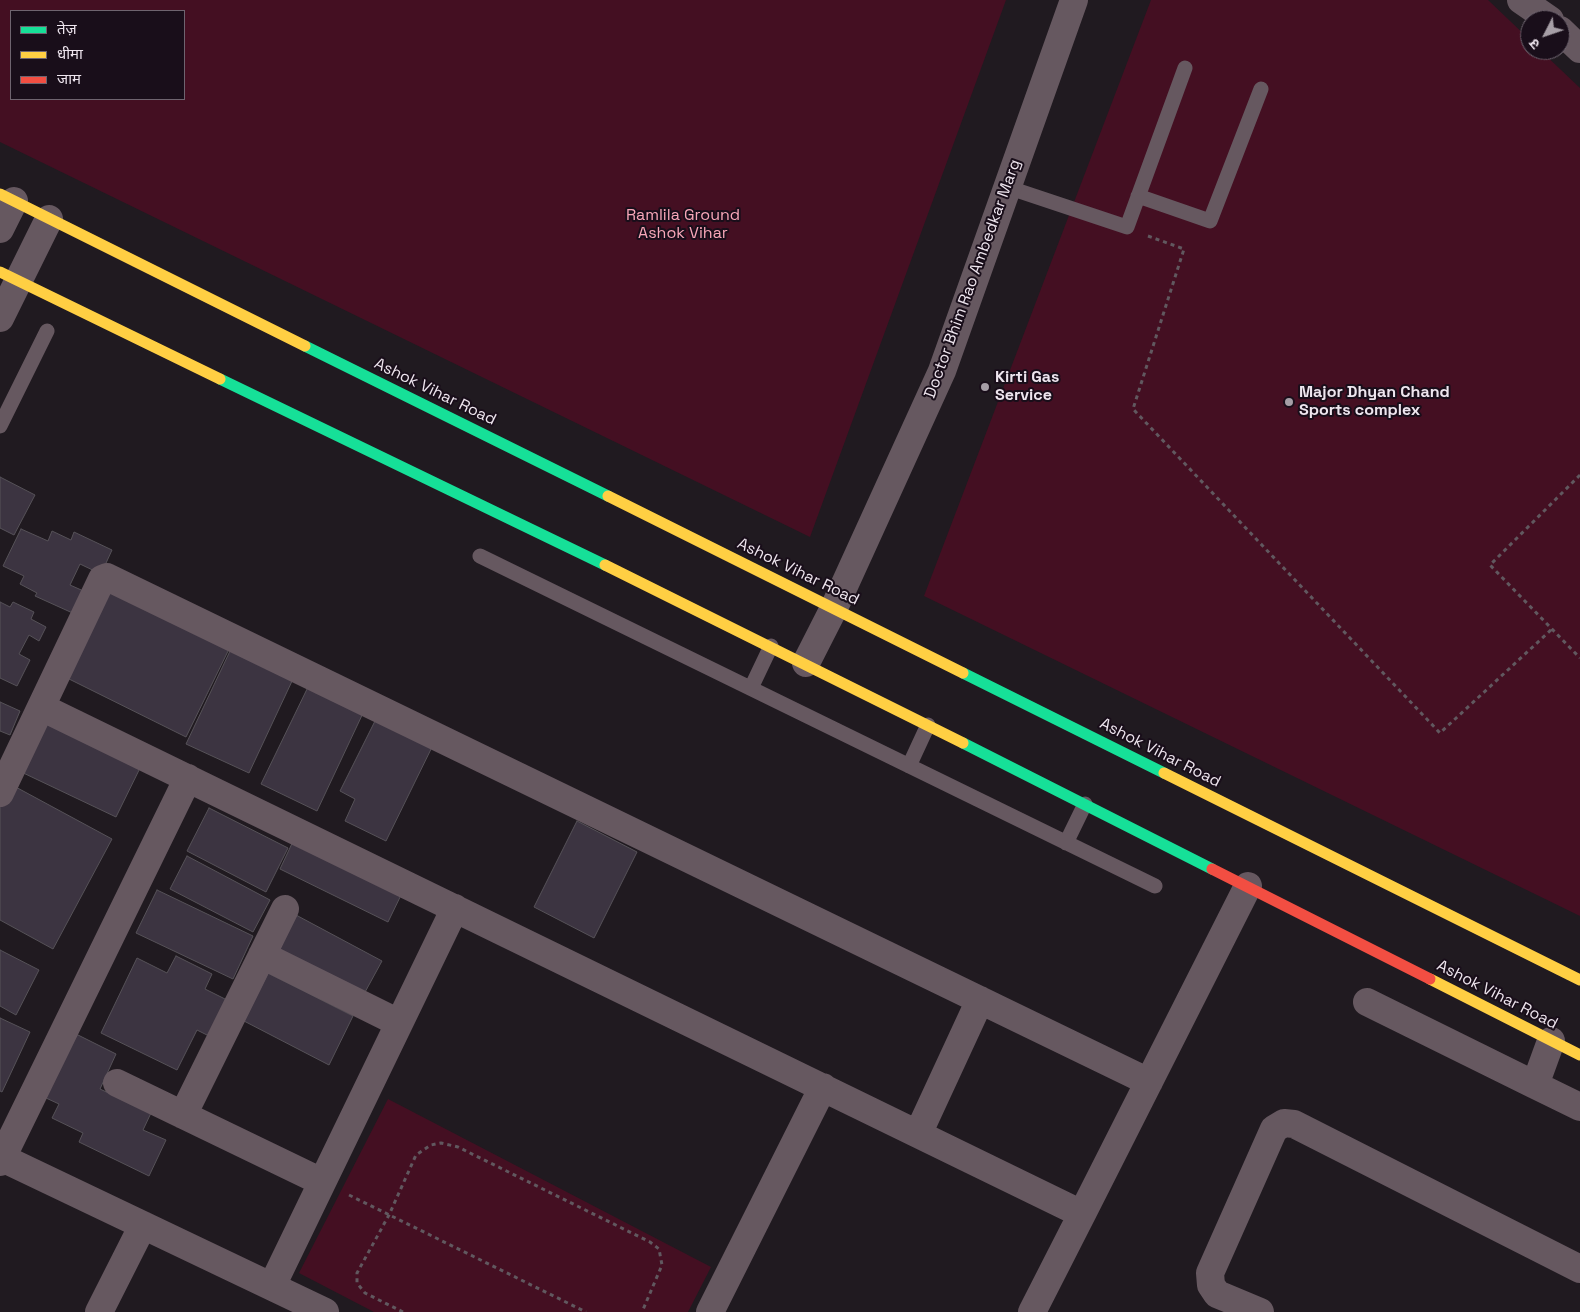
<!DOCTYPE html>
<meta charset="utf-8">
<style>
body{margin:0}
#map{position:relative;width:1580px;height:1312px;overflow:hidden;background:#201a20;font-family:"Space Grotesk","Noto Sans Devanagari",sans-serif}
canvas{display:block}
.legend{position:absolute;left:10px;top:10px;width:175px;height:90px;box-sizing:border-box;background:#190e1a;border:1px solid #6e646f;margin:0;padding:6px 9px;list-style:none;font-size:15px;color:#eee5ee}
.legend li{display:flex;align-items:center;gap:10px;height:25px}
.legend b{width:25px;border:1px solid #6e646f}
.north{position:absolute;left:1520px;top:10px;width:50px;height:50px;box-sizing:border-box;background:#190e1a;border:1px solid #6e646f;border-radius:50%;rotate:229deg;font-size:14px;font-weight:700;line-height:20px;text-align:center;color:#eee5ee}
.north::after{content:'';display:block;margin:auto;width:18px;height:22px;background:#a69ea6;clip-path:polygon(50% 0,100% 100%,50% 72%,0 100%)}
</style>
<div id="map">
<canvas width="1580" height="1312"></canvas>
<ul class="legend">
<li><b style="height:6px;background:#16e098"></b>तेज़</li>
<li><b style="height:6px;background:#ffcf43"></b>धीमा</li>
<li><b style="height:6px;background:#f24e42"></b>जाम</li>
</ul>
<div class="north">उ</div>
</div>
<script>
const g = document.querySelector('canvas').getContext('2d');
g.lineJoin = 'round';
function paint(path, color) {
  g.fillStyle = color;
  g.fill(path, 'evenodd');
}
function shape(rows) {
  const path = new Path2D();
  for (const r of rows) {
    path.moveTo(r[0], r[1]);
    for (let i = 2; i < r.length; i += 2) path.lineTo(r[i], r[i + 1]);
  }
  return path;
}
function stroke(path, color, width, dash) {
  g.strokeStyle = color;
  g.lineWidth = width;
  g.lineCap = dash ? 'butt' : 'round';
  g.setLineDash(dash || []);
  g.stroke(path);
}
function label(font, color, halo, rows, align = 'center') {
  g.font = font + ' "Space Grotesk",sans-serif';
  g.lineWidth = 4;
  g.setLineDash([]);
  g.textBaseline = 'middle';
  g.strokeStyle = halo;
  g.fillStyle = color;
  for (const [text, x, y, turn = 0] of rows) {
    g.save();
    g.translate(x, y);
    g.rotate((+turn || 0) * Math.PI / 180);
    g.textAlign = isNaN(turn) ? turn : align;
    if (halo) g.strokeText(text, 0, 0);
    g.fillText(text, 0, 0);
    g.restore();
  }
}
paint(shape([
 [0,0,1006,0,810,537,0,142],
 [184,11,184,99,11,99,11,11],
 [1151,0,1488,0,1530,40,1530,50,1540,50,1580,88,1580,916,924,596],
 [388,1099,711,1267,688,1312,374,1312,299,1273]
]), '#440f22');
const building = shape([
 [0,477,35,495,14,535,0,528,0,477],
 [21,529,48,541,52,531,71,540,74,532,112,550,101,574,80,564,70,585,88,593,77,615,35,596,37,593,20,584,24,576,3,566,21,529],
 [109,585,231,645,186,737,65,677,109,585],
 [0,602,10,607,13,602,34,612,31,619,46,627,39,641,29,635,19,654,30,660,17,686,0,678,0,602],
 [231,649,293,679,249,773,186,744,231,649],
 [309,685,364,711,317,811,261,784,309,685],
 [0,702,20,711,10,735,0,731,0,702],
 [379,713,435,741,386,841,345,821,355,799,340,791,379,713],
 [43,714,143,762,116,817,17,770,43,714],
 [12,785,112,839,53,949,0,920,0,807,12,785],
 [209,808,288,848,266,892,187,851,209,808],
 [577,821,637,852,594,938,534,907,577,821],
 [296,835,404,889,388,922,280,869,296,835],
 [187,856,270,900,253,932,170,889,187,856],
 [157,890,253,936,233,979,136,933,157,890],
 [296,915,382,961,364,994,279,949,296,915],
 [0,950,39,970,16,1015,0,1006,0,950],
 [176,956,212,974,205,989,227,1000,209,1036,197,1030,177,1070,101,1033,137,958,167,973,176,956],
 [268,973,353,1016,329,1065,244,1021,268,973],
 [0,1018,30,1032,2,1092,0,1091,0,1018],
 [76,1034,116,1054,100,1089,151,1113,143,1130,166,1140,149,1176,79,1142,83,1133,52,1118,59,1104,46,1098,76,1034]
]);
paint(building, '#3c3441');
stroke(building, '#565258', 1);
stroke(shape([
 [1148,236,1184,249,1133,409,1440,733,1552,629],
 [1580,475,1490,565,1580,658],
 [349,1195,586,1312],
 [403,1312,365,1293,357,1283,357,1273,389,1215,416,1155,431,1145,441,1143,458,1147,650,1242,659,1249,662,1265,642,1312]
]), '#61585f', 3, [4, 4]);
stroke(shape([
 [1007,187,1127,227,1185,68],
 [1138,196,1210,221,1261,89],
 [0,426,47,331],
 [480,556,1155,886],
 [751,688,771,646],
 [909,766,928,725],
 [1066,843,1085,804]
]), '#665860', 15);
stroke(shape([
 [1521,0,1550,20],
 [1560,30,1580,49],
 [0,229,14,201],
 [0,318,49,219],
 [806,663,834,608,942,371,1074,0],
 [41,707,1082,1214,1248,886],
 [0,793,102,579,107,577,1149,1082],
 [262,955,399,1023],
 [1367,1002,1535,1085],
 [1551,1041,1535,1085,1580,1107],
 [117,1083,322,1182],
 [183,1115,285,909],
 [918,1134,980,1000],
 [2,1158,325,1312],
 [0,1162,188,778],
 [272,1286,455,908],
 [99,1312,143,1225],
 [710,1312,823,1087],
 [1032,1312,1082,1214],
 [1260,1312,1217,1294,1211,1285,1210,1273,1274,1129,1284,1123,1294,1124,1580,1269]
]), '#665860', 28);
stroke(shape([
 [305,346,608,496],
 [220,379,605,565],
 [963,673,1164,773],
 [963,743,1212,869]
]), '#16e098', 11);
stroke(shape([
 [0,194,305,346],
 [0,272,220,379],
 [608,496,963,673],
 [605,565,963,743],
 [1164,773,1580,980],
 [1430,979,1580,1055]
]), '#ffcf43', 11);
stroke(shape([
 [1212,869,1430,979]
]), '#f24e42', 11);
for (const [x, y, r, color] of [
 [985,387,5,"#a69ea6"],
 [1289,402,5,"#a69ea6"]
]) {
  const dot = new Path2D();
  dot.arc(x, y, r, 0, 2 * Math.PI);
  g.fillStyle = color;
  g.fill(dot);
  stroke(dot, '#190e1a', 2);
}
label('16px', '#f9a7b9', '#190e1a', [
 ["Ramlila Ground",683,216],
 ["Ashok Vihar",683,234]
]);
label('16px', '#eee5ee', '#190e1a', [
 ["Doctor Bhim Rao Ambedkar Marg",973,279,-70],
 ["Ashok Vihar Road",435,392,26],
 ["Ashok Vihar Road",798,572,26],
 ["Ashok Vihar Road",1160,753,27],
 ["Ashok Vihar Road",1497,995,27]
]);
label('bold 16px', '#eee5ee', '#190e1a', [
 ["Kirti Gas",995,378],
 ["Service",995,396],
 ["Major Dhyan Chand",1299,393],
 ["Sports complex",1299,411]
], 'left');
</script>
